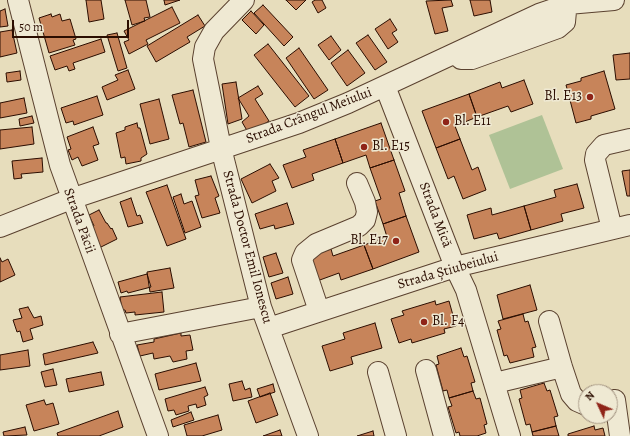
<!DOCTYPE html>
<meta charset="utf-8">
<style>
body{margin:0}
#map{position:relative;width:630px;height:436px;overflow:hidden;background:#e7ddbc;font-family:Alegreya,serif}
canvas{display:block}
.north{position:absolute;left:578px;top:384px;width:40px;height:40px;box-sizing:border-box;background:#efe9d3;border:1px solid #a1917f;border-radius:50%;rotate:314deg;font-size:11px;font-weight:700;line-height:16px;text-align:center;color:#2b0d00}
.north::after{content:'';display:block;margin:auto;width:14px;height:18px;background:#8f2418;clip-path:polygon(50% 0,100% 100%,50% 72%,0 100%)}
.scale{position:absolute;left:12px;top:20px;width:117px;height:18px;box-sizing:border-box;border:2px solid #2b0d00;border-top:0;padding-left:5px;font-size:12px;line-height:14px;white-space:nowrap;color:#2b0d00;-webkit-text-stroke:3px #efe9d3;paint-order:stroke}
</style>
<div id="map">
<canvas width="630" height="436"></canvas>
<div class="north">N</div>
<div class="scale">50 m</div>
</div>
<script>
const g = document.querySelector('canvas').getContext('2d');
g.lineJoin = 'round';
function paint(path, color) {
  g.fillStyle = color;
  g.fill(path, 'evenodd');
}
function shape(rows) {
  const path = new Path2D();
  for (const r of rows) {
    path.moveTo(r[0], r[1]);
    for (let i = 2; i < r.length; i += 2) path.lineTo(r[i], r[i + 1]);
  }
  return path;
}
function stroke(path, color, width, dash) {
  g.strokeStyle = color;
  g.lineWidth = width;
  g.lineCap = dash ? 'butt' : 'round';
  g.setLineDash(dash || []);
  g.stroke(path);
}
function label(font, color, halo, rows, align = 'center') {
  g.font = font + ' Alegreya,serif';
  g.lineWidth = 3;
  g.setLineDash([]);
  g.textBaseline = 'middle';
  g.strokeStyle = halo;
  g.fillStyle = color;
  for (const [text, x, y, turn = 0] of rows) {
    g.save();
    g.translate(x, y);
    g.rotate((+turn || 0) * Math.PI / 180);
    g.textAlign = isNaN(turn) ? turn : align;
    if (halo) g.strokeText(text, 0, 0);
    g.fillText(text, 0, 0);
    g.restore();
  }
}
paint(shape([
 [542,115,563,169,510,189,489,135]
]), '#afc296');
const building = shape([
 [86,0,101,0,104,19,89,22,86,0],
 [125,0,146,0,150,17,144,18,145,21,132,25,125,0],
 [164,0,180,0,165,5,164,0],
 [286,0,306,0,296,10,286,0],
 [315,0,322,0,326,8,318,13,312,2,315,0],
 [451,0,453,6,442,8,448,31,435,34,426,1,451,0],
 [470,0,490,0,492,12,474,16,470,0],
 [263,5,293,37,284,46,254,13,263,5],
 [172,7,180,23,146,40,148,44,129,54,124,42,129,40,124,31,172,7],
 [5,9,8,26,0,27,0,11,5,9],
 [251,11,264,25,256,34,242,20,251,11],
 [51,14,52,17,60,14,62,21,70,19,76,39,73,40,75,45,49,53,39,18,51,14],
 [198,15,205,26,187,37,190,42,156,62,147,46,198,15],
 [390,19,397,30,392,33,398,42,388,49,375,29,390,19],
 [12,30,17,53,0,57,0,32,12,30],
 [117,33,127,68,118,71,107,35,117,33],
 [368,35,387,62,375,70,356,43,368,35],
 [331,36,341,50,329,60,318,45,331,36],
 [101,39,105,52,73,63,75,69,69,71,67,66,55,70,50,56,101,39],
 [268,44,309,96,295,107,254,55,268,44],
 [299,48,328,90,314,99,286,58,299,48],
 [348,50,365,73,347,86,331,63,348,50],
 [630,53,630,79,616,80,613,55,630,53],
 [128,70,135,89,107,100,102,87,118,80,115,75,128,70],
 [20,71,21,80,7,82,6,73,20,71],
 [604,71,615,109,591,116,591,119,576,123,566,85,581,81,581,78,604,71],
 [524,80,533,104,511,112,508,106,477,117,469,94,500,82,502,88,524,80],
 [236,82,242,119,228,124,222,84,236,82],
 [258,86,263,94,255,99,269,121,249,134,242,122,249,116,238,98,258,86],
 [193,90,206,142,189,147,183,123,180,124,172,95,193,90],
 [469,94,477,117,455,126,460,139,436,148,422,111,469,94],
 [97,96,103,115,74,125,73,121,66,123,61,108,97,96],
 [24,98,27,113,0,118,0,103,24,98],
 [159,99,169,139,150,144,140,104,159,99],
 [32,116,34,123,20,126,19,119,32,116],
 [137,123,138,128,140,128,147,154,141,158,141,161,126,164,125,157,121,158,116,133,125,130,125,127,137,123],
 [381,123,394,160,370,168,366,155,343,163,335,139,381,123],
 [32,127,34,144,0,149,0,130,32,127],
 [93,127,99,144,93,146,98,160,82,166,78,157,72,160,68,150,71,149,67,137,93,127],
 [335,139,343,163,312,174,314,180,292,188,283,165,306,157,303,150,335,139],
 [460,139,472,170,478,167,486,190,463,199,454,176,448,179,436,148,460,139],
 [42,158,43,172,21,174,22,178,14,179,12,161,42,158],
 [394,160,405,191,399,193,406,216,383,224,375,201,381,199,370,168,394,160],
 [270,164,279,178,272,181,276,191,252,203,241,179,270,164],
 [630,170,630,196,627,196,622,171,630,170],
 [211,176,219,196,215,198,220,213,202,218,195,196,199,195,195,180,211,176],
 [577,184,584,208,561,214,563,221,531,230,524,206,556,197,554,190,577,184],
 [167,185,186,239,167,246,146,192,167,185],
 [181,194,184,204,192,201,201,227,185,233,173,197,181,194],
 [131,198,137,216,140,215,143,223,128,227,120,202,131,198],
 [287,203,294,224,275,229,274,225,260,229,255,214,287,203],
 [524,206,531,230,499,239,497,233,474,239,467,215,491,208,492,215,524,206],
 [99,210,106,223,107,223,111,229,112,228,117,239,99,248,90,228,94,226,89,215,99,210],
 [406,216,419,252,373,269,364,245,387,237,383,224,406,216],
 [364,245,373,269,341,280,339,273,317,281,308,257,331,249,333,256,364,245],
 [276,253,283,273,269,277,263,257,276,253],
 [0,258,2,262,8,259,15,275,0,282,0,258],
 [170,268,174,288,150,292,147,272,170,268],
 [147,274,151,287,128,293,127,291,121,293,118,282,147,274],
 [288,277,293,294,276,299,271,283,288,277],
 [530,285,537,310,503,319,497,295,530,285],
 [162,292,164,312,135,315,135,312,126,313,125,310,122,310,120,297,162,292],
 [435,301,436,305,449,301,456,326,444,329,445,333,412,343,411,339,399,343,391,319,404,315,402,311,435,301],
 [28,307,34,318,41,316,43,325,30,329,33,339,23,342,20,331,17,332,13,320,22,318,19,309,28,307],
 [523,314,525,322,528,321,536,347,532,348,534,357,510,363,507,355,504,356,497,330,501,329,498,321,523,314],
 [375,323,382,348,351,357,353,364,330,371,322,346,345,339,343,333,375,323],
 [181,333,181,336,190,335,193,350,186,351,187,359,173,362,170,356,154,359,153,353,140,356,137,345,154,342,154,339,181,333],
 [93,342,98,353,45,365,43,354,93,342],
 [461,348,464,357,467,356,475,382,471,383,473,391,449,398,447,390,443,391,436,365,439,364,437,356,461,348],
 [28,350,30,366,0,370,0,355,28,350],
 [196,363,201,381,159,390,155,374,196,363],
 [53,369,57,385,45,387,41,372,53,369],
 [101,372,104,385,69,392,66,379,101,372],
 [242,381,245,390,250,388,252,397,233,401,229,384,242,381],
 [544,383,547,391,550,390,558,416,554,417,556,426,532,432,530,424,526,425,519,399,522,398,520,390,544,383],
 [273,384,275,392,260,397,257,389,273,384],
 [205,387,208,395,204,397,206,405,197,408,196,404,188,406,189,411,176,415,174,410,168,411,165,399,205,387],
 [473,391,476,399,480,398,487,424,484,425,486,433,477,436,460,436,459,432,456,433,448,407,452,406,449,398,473,391],
 [270,393,278,415,256,423,248,401,270,393],
 [44,400,46,405,53,403,59,424,34,431,26,405,44,400],
 [118,411,123,427,99,436,58,436,57,433,118,411],
 [191,412,194,420,173,427,171,420,191,412],
 [218,415,222,430,202,436,187,436,184,425,218,415],
 [556,426,559,436,533,436,532,432,556,426],
 [594,426,595,430,603,428,605,436,568,436,568,434,594,426],
 [25,427,27,435,4,436,3,432,25,427],
 [280,430,282,436,263,436,280,430],
 [373,431,374,436,357,436,373,431]
]);
paint(building, '#c7845a');
stroke(building, '#2b0d00', 1);
const minor = shape([
 [18,0,60,165,158,436],
 [244,0,214,31,205,47,203,59,221,148,261,307,308,436],
 [457,55,461,59,472,59,558,28,565,22,567,0],
 [385,86,455,267,466,290,510,436],
 [0,227,71,199,299,123,348,103,539,14,568,4,614,0],
 [612,229,595,160,596,154,604,145,630,139],
 [319,311,302,260,305,253,316,244,359,226,365,220,367,212,365,202,357,183],
 [549,321,562,367,571,394,577,401,586,405],
 [269,328,455,267,630,225],
 [120,334,261,307],
 [426,370,444,436],
 [378,372,396,436],
 [495,383,562,367],
 [615,400,620,436]
]);
stroke(minor, '#5a412f', 22);
stroke(minor, '#efe9d3', 20);
for (const [x, y, r, color] of [
 [590,97,4,"#8f2418"],
 [446,122,4,"#8f2418"],
 [364,147,4,"#8f2418"],
 [396,241,4,"#8f2418"],
 [424,322,4,"#8f2418"]
]) {
  const dot = new Path2D();
  dot.arc(x, y, r, 0, 2 * Math.PI);
  g.fillStyle = color;
  g.fill(dot);
  stroke(dot, '#efe9d3', 1.5);
}
label('14px', '#2b0d00', '#efe9d3', [
 ["Bl. E13",582,97,"right"],
 ["Bl. E11",454,122],
 ["Bl. E15",372,147],
 ["Bl. E17",388,241,"right"],
 ["Bl. F4",432,322]
], 'left');
label('14px', '#2b0d00', '#efe9d3', [
 ["Strada Crângul Meiului",309,116,-21],
 ["Strada Mică",435,215,69],
 ["Strada Păcii",79,221,70],
 ["Strada Doctor Emil Ionescu",247,247,75],
 ["Strada Știubeiului",448,271,-16]
]);
</script>
